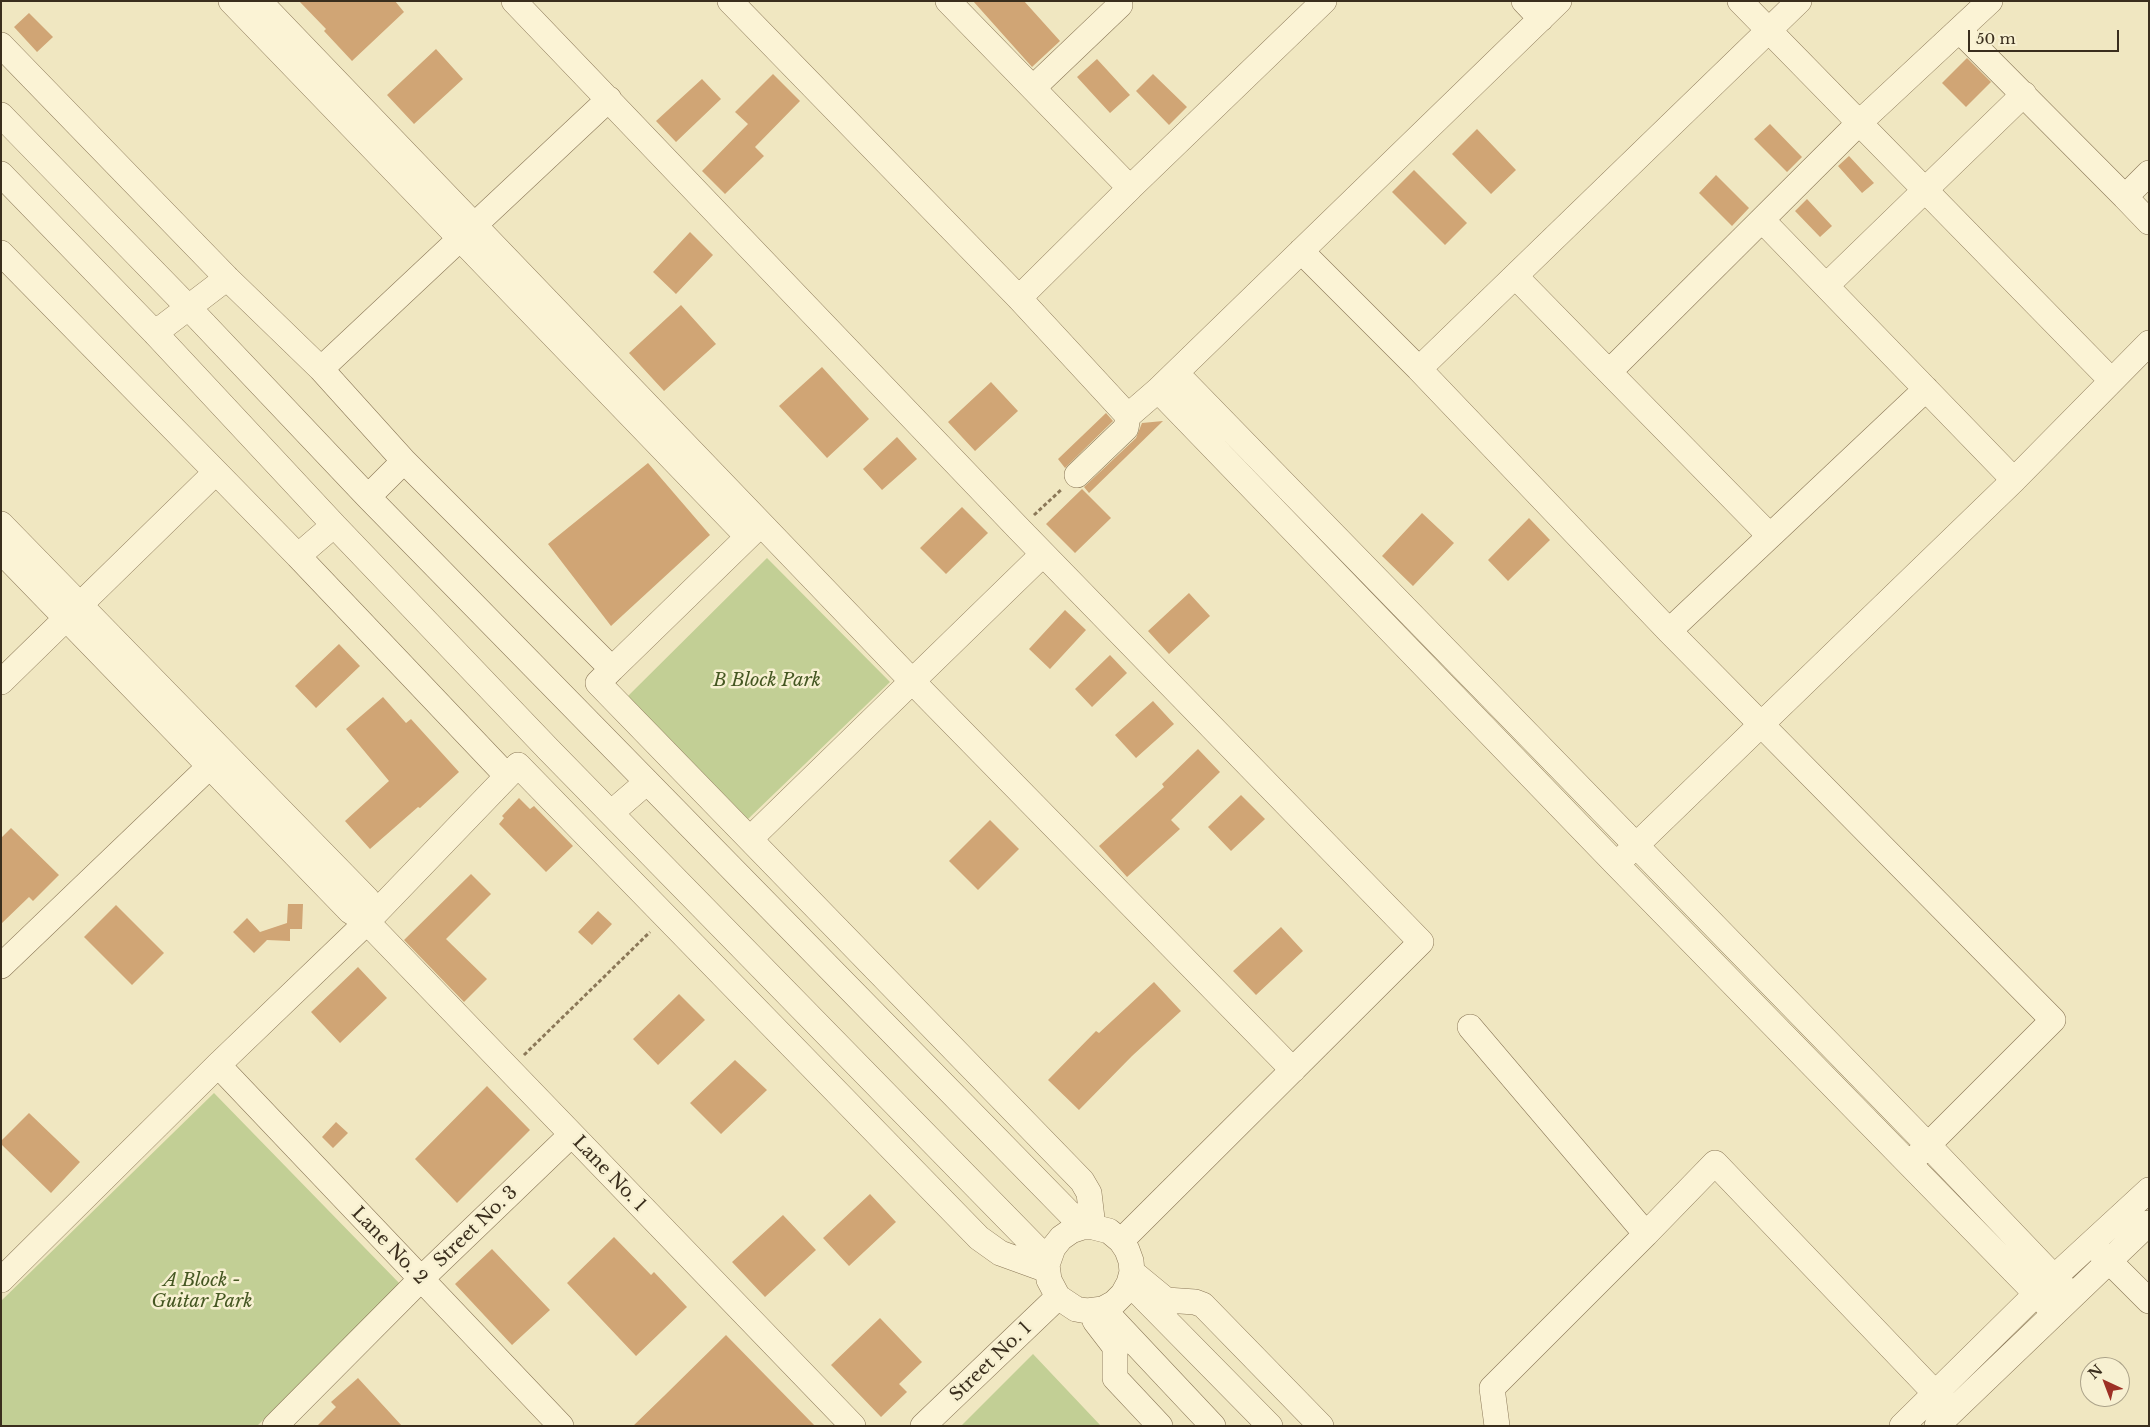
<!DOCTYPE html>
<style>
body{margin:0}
#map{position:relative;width:2150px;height:1427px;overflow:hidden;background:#f0e7c1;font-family:"Libre Baskerville",serif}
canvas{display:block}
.frame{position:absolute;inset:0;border:2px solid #3a2e1d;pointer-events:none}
.north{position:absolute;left:2080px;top:1357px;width:50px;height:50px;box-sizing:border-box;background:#f7f0d1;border:1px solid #aba289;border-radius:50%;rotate:317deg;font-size:14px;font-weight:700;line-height:20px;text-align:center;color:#3a2e1d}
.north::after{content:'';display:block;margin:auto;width:18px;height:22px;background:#9d3025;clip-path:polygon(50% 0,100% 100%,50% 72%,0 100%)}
.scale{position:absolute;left:1968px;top:30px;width:151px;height:22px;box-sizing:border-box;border:2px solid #3a2e1d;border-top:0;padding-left:6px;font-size:15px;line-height:18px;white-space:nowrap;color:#3a2e1d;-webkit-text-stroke:4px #f7f0d1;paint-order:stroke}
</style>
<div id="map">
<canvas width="2150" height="1427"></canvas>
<div class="frame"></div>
<div class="north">N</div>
<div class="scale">50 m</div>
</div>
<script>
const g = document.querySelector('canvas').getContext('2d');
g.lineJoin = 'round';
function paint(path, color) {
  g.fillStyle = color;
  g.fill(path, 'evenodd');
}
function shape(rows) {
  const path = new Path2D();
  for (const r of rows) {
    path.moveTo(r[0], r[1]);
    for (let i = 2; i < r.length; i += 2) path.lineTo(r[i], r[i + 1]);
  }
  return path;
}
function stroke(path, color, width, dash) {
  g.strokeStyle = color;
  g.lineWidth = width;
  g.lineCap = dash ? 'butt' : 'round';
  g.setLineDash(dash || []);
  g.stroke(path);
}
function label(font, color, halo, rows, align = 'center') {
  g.font = font + ' "Libre Baskerville",serif';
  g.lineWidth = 5;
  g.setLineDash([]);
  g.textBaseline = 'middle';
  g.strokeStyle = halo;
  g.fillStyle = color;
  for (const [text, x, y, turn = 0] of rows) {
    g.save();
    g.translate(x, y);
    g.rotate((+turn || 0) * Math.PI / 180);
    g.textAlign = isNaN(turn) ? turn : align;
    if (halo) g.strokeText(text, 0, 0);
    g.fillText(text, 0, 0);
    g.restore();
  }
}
paint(shape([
 [767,558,890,682,748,819,628,696],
 [214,1093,401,1285,257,1426,1,1426,1,1301],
 [1033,1354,1101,1426,961,1426]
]), '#c2cf95');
paint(shape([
 [299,1,395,1,404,12,352,61,324,31,326,29],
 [973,1,1024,1,1060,41,1032,67],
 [29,13,53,37,37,52,14,27],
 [436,49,463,79,414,124,387,95],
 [1967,58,1991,82,1966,107,1942,83],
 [1097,59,1130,95,1110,113,1077,77],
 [773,74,800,101,755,147,764,156,725,194,702,171,748,124,735,112],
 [1153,74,1187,107,1169,125,1136,91],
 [702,79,721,99,676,142,656,121],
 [1770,124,1802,157,1787,172,1754,139],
 [1477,129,1516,170,1491,194,1452,154],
 [1849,156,1874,183,1862,193,1838,166],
 [1414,170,1467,223,1445,245,1392,192],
 [1716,175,1749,208,1732,226,1699,193],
 [1807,199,1832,226,1820,237,1795,211],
 [690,232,713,255,676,294,653,272],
 [681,305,716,344,664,391,629,353],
 [822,367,869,419,827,458,779,406],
 [991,382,1018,411,975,451,948,422],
 [1106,413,1113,421,1065,468,1058,459],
 [1163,421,1089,493,1084,487,1136,438,1142,423],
 [897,437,917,459,882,490,863,469],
 [648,463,710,535,611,626,548,544],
 [1082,489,1111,518,1075,553,1046,524],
 [962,507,988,533,946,574,920,548],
 [1422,513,1454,543,1413,586,1382,556],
 [1529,518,1550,540,1508,581,1488,560],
 [1189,593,1210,616,1169,654,1148,631],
 [1065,610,1086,630,1050,669,1029,649],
 [339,644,360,666,316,708,295,686],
 [1110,655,1127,673,1092,707,1075,689],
 [383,697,406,723,411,719,459,772,420,808,418,807,370,849,345,821,389,781,346,729],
 [1153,701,1174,724,1136,758,1115,735],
 [1198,749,1220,772,1171,820,1180,829,1127,877,1099,846,1164,787,1162,784],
 [1241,795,1265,819,1231,851,1208,827],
 [519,798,530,809,534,806,573,846,546,872,499,824,504,818,502,816],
 [990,820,1019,849,978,890,949,861],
 [11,828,59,875,33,901,29,897,1,924,1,838],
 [471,874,491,894,446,939,487,979,464,1002,404,940],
 [288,904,303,904,302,929,290,929,290,941,267,940,254,953,233,932,247,918,260,932,287,923],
 [116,905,164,953,132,985,84,937],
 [598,911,612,924,592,945,578,932],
 [1281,927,1303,951,1256,995,1233,971],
 [358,967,387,998,340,1043,311,1012],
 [1154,982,1181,1011,1132,1056,1079,1110,1048,1080,1096,1031,1099,1033],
 [679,994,705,1020,658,1065,633,1039],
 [735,1060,767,1090,721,1134,690,1103],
 [487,1086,530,1130,457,1203,415,1159],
 [29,1113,80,1162,51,1193,1,1144,1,1141],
 [336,1122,348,1133,333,1148,322,1137],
 [870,1194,896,1222,849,1266,823,1238],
 [783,1215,816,1250,765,1297,732,1262],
 [614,1237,651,1275,654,1272,687,1307,636,1356,567,1283],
 [492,1249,550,1310,512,1345,455,1284],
 [880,1318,922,1362,899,1384,907,1392,881,1417,831,1365],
 [726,1335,815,1426,633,1426,664,1396],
 [358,1378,402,1426,317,1426,336,1407,331,1402]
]), '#d0a575');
const minor = shape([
 [231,1,747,536],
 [259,1,912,681,1293,1070],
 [514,1,1019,529,1421,942,1121,1241],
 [730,1,1019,298,1128,416,1158,390],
 [948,1,1130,188,1324,1],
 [1524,1,1541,19],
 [1559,1,1158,390,1616,864,2055,1313],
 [1740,1,2111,380],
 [1799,1,1419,369,1669,631,2053,1020,1910,1163],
 [1959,30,2125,197,2149,173],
 [1,45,227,278,321,369,404,461,612,669,598,683,1082,1181,1089,1193,1093,1227],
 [1033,88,1120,5],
 [1,115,188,307,368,497,1083,1227],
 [1,174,155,333,334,525,549,750,1048,1260],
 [2125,197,2149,222],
 [1763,221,1826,286],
 [1301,251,1419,369],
 [1,253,216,472],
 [1516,277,1609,372],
 [1019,298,1130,188],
 [155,333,227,278],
 [321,369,609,99],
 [1176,373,1928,1145,2072,1296],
 [1926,389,1770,536,1609,372,1859,123,1990,1],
 [1077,475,1126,428,1128,416],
 [2014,480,1826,286,2024,94],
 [368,497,404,461],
 [1,524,367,899,367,922],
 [334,525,298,556,507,776],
 [1,551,350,911,367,922,853,1426],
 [1669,631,1770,536],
 [612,669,759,526],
 [1,682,216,472,298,556],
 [611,813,647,782],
 [750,839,1043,554],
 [1624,857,2014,480,2149,343],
 [1,966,210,766],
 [1470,1027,1646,1234,1492,1388,1497,1426],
 [218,1065,561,1426],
 [1646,1234,1715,1163,1936,1394],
 [2098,1250,2149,1301],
 [1132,1272,1129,1283,1123,1294,1114,1303,1103,1309,1087,1311,1076,1309,1058,1297,1049,1280,1047,1265,1053,1248,1061,1238,1071,1231,1083,1227,1093,1227,1109,1231,1121,1241,1127,1250,1131,1261,1132,1272,1166,1300,1195,1302,1203,1305,1321,1426],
 [1,1280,218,1065,367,922,518,765,979,1238,1000,1253,1047,1270],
 [1140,1294,1270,1426],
 [1103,1309,1213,1426],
 [1095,1321,1115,1347,1115,1378,1160,1426],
 [275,1426,421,1279,571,1135],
 [923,1426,1058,1297],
 [1902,1426,2036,1294,2149,1190],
 [1937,1426,2149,1223]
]);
stroke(minor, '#8b7858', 26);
stroke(shape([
 [1034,515,1062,489],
 [524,1055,650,932]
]), '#8b7858', 3, [4, 2.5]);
stroke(minor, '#fbf3d5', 25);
label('italic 18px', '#455722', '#f7f0d1', [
 ["B Block Park",767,681],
 ["A Block -",202,1281],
 ["Guitar Park",202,1302]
]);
label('18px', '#3a2e1d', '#f7f0d1', [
 ["Lane No. 1",609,1174,46],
 ["Street No. 3",476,1227,-44],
 ["Lane No. 2",389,1246,46],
 ["Street No. 1",991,1362,-44]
]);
</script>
